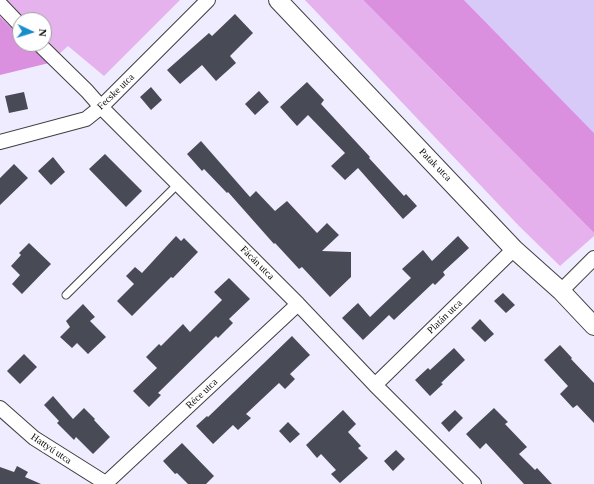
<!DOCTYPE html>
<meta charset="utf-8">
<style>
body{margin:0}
#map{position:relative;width:594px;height:484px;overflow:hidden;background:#efecff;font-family:Georgia,serif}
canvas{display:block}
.north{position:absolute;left:12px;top:12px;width:40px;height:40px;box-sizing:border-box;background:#fff;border:1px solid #9e9e9e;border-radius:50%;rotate:94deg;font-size:11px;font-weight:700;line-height:16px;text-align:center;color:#0c0c0c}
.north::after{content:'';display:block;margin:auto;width:14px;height:18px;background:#188dc9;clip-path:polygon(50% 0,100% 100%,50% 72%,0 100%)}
</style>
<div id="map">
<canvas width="594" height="484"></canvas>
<div class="north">N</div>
</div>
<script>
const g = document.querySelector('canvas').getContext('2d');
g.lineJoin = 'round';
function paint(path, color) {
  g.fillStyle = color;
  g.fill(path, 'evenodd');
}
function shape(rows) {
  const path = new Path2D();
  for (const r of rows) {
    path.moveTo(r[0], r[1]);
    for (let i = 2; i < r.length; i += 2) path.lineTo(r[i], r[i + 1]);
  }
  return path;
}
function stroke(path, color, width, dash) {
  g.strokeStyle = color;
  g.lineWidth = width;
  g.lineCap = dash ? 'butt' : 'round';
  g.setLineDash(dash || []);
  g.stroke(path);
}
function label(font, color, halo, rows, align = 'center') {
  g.font = font + ' Georgia,serif';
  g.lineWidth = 4;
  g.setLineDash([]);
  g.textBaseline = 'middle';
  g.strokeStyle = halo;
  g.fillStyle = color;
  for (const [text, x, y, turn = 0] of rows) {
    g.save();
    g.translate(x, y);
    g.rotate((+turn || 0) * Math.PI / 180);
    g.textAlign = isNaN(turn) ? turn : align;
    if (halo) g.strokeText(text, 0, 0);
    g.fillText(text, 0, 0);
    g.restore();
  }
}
paint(shape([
 [464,0,594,0,594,133]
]), '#d7c9f8');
paint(shape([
 [0,0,180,0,104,76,68,46,49,63,29,44,44,44,44,20,20,20,20,36,0,17],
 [305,0,363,0,594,233,594,236,560,266,519,226]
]), '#e5b2ed');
paint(shape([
 [363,0,464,0,594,133,594,233],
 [0,17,20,36,20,44,29,44,49,63,0,75]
]), '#da8fdf');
paint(shape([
 [235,14,253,33,230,56,236,63,216,81,202,65,180,84,167,70,209,33,212,36],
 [307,82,324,100,321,104,370,157,369,158,404,196,406,194,417,206,403,219,358,168,345,180,331,166,345,153,308,115,297,126,280,107],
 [151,87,162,100,151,110,140,97],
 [259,91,269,102,255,115,245,104],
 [24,92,28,109,9,113,5,96],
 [201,141,250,197,256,191,275,211,287,201,317,233,327,223,339,235,322,251,351,252,351,277,330,297,302,267,299,269,275,243,274,244,228,192,227,193,204,169,202,171,187,154],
 [105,154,142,191,126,207,89,169],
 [53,157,65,172,51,185,38,171],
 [14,164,28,178,0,205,0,178],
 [176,236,181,241,184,238,198,252,173,278,171,277,132,316,117,301,134,284,126,276,135,267,142,273],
 [458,236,469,248,443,272,445,275,435,285,433,283,394,320,389,315,363,340,342,318,358,303,370,317,411,278,402,269,423,250,432,261],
 [29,243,51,264,22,294,12,284,20,275,11,266,21,255,19,253],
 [229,278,250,299,229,319,233,323,218,338,216,336,158,393,161,395,149,407,133,391,157,368,146,357,159,344,161,346,183,324,190,332,222,300,214,292],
 [503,293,515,305,506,313,494,301],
 [83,304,95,317,90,321,106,337,88,354,77,343,72,348,60,337,70,327,66,321],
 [480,319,494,334,485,342,471,328],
 [292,336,310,355,290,374,295,379,285,389,279,383,246,414,251,418,238,430,233,425,213,444,196,426,207,416,208,417,234,392],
 [560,345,572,358,571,359,594,383,594,423,577,405,573,408,560,394,568,386,544,360],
 [454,348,465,360,441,383,443,384,430,396,415,380,428,368,430,370],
 [24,354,37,367,20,384,7,371],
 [53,396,73,419,84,408,95,419,94,420,110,437,93,454,76,437,74,440,57,423,59,421,44,405],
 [494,408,508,422,505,424,527,447,519,454,535,470,537,468,552,484,524,484,486,443,480,449,466,434],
 [343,410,356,424,348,432,361,446,358,448,368,458,340,483,331,474,336,470,321,454,317,458,306,445],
 [455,410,463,418,449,432,441,423],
 [288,422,300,434,290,443,279,431],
 [182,443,214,476,206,484,188,484,177,473,175,474,163,461],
 [396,450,405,459,393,471,384,461],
 [17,466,28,472,25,477,41,484,0,484,0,467,14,472]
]), '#484b56');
const service = shape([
 [66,295,178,184]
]);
const minor = shape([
 [0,4,20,25],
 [39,44,87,91,101,107,298,304,375,385,474,484],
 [0,142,86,119,101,107,208,0],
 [561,291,594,258],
 [375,385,514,249],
 [0,408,34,438,107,484],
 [106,483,298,304]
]);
const tertiary = shape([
 [278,0,514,249,561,291,594,326]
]);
stroke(service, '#3f3f3f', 9);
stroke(minor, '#3f3f3f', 16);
stroke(tertiary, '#3f3f3f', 20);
stroke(service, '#fff', 7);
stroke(minor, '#fff', 14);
stroke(tertiary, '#fff', 18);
label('10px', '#0c0c0c', '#fff', [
 ["Fecske utca",116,92,-44],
 ["Patak utca",435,165,46],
 ["Fácán utca",257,263,45],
 ["Platán utca",445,317,-44],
 ["Réce utca",202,394,-43],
 ["Hattyú utca",51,449,34]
]);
</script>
